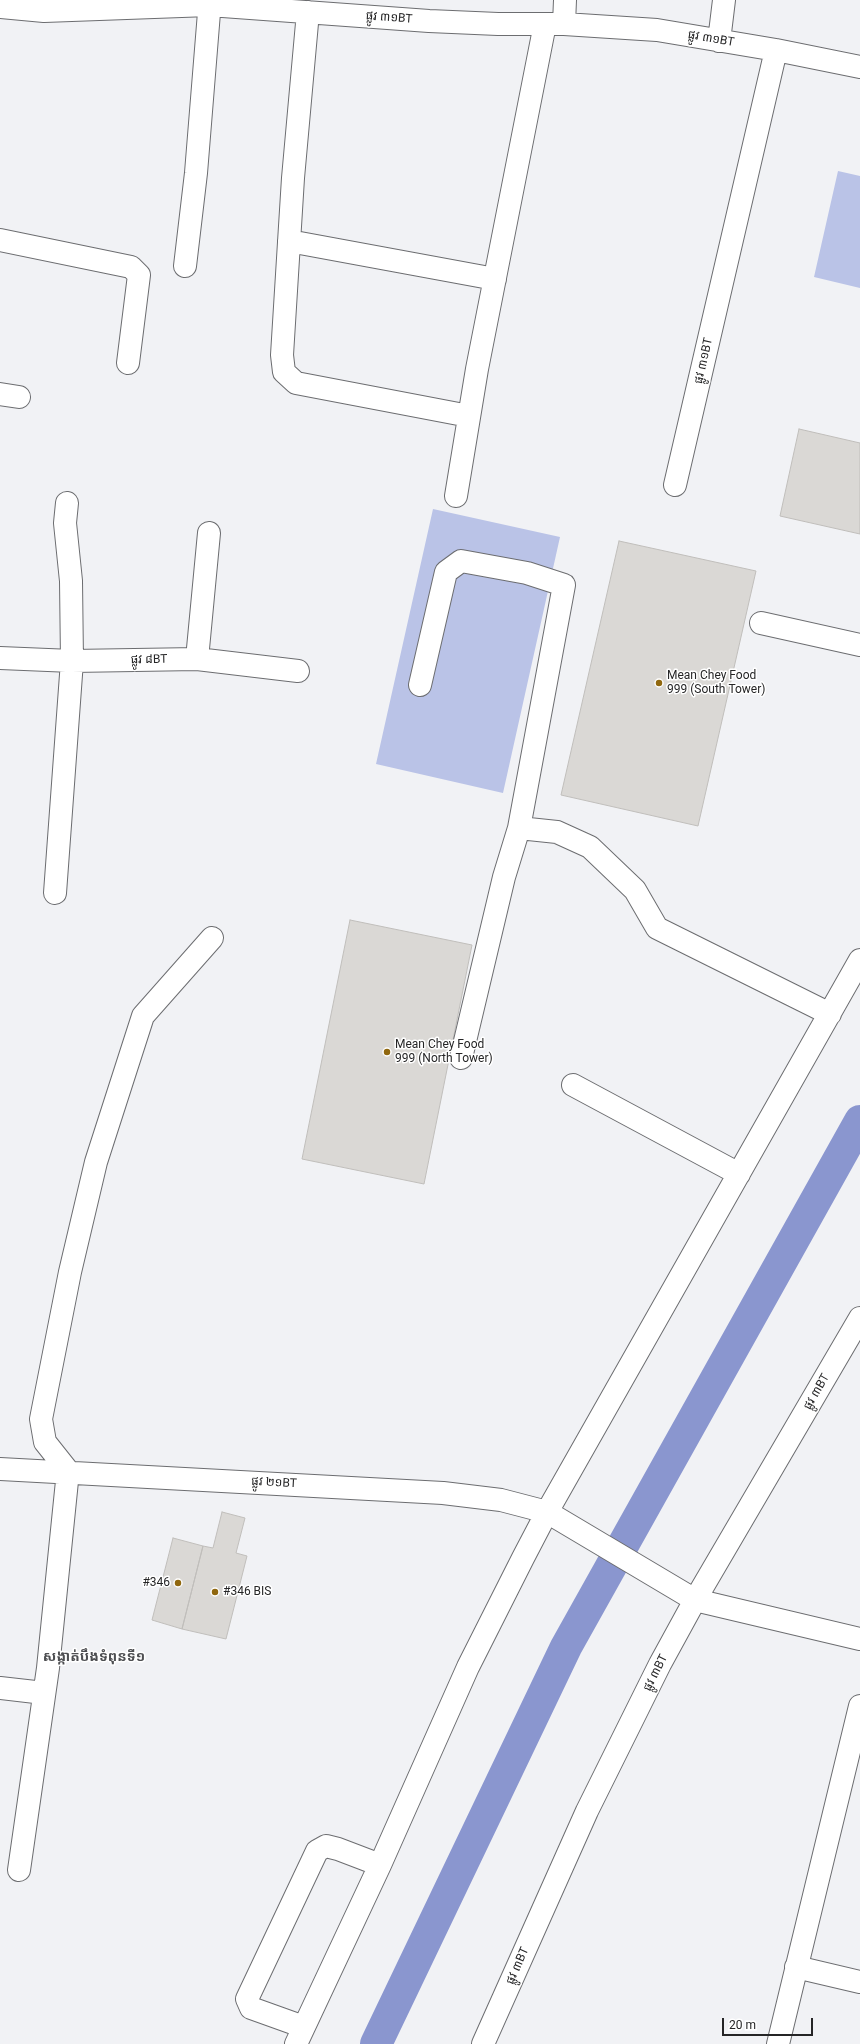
<!DOCTYPE html>
<meta charset="utf-8">
<style>
body{margin:0}
#map{position:relative;width:860px;height:2044px;overflow:hidden;background:#f1f2f5;font-family:Roboto,sans-serif}
canvas{display:block}
.scale{position:absolute;left:722px;top:2018px;width:91px;height:18px;box-sizing:border-box;border:2px solid #252526;border-top:0;padding-left:5px;font-size:12px;line-height:14px;white-space:nowrap;color:#252526;-webkit-text-stroke:3px #fff;paint-order:stroke}
</style>
<div id="map">
<canvas width="860" height="2044"></canvas>
<div class="scale">20 m</div>
</div>
<script>
const g = document.querySelector('canvas').getContext('2d');
g.lineJoin = 'round';
function paint(path, color) {
  g.fillStyle = color;
  g.fill(path, 'evenodd');
}
function shape(rows) {
  const path = new Path2D();
  for (const r of rows) {
    path.moveTo(r[0], r[1]);
    for (let i = 2; i < r.length; i += 2) path.lineTo(r[i], r[i + 1]);
  }
  return path;
}
function stroke(path, color, width, dash) {
  g.strokeStyle = color;
  g.lineWidth = width;
  g.lineCap = dash ? 'butt' : 'round';
  g.setLineDash(dash || []);
  g.stroke(path);
}
function label(font, color, halo, rows, align = 'center') {
  g.font = font + ' Roboto,"Noto Sans Khmer",sans-serif';
  g.lineWidth = 3;
  g.setLineDash([]);
  g.textBaseline = 'middle';
  g.strokeStyle = halo;
  g.fillStyle = color;
  for (const [text, x, y, turn = 0] of rows) {
    g.save();
    g.translate(x, y);
    g.rotate((+turn || 0) * Math.PI / 180);
    g.textAlign = isNaN(turn) ? turn : align;
    if (halo) g.strokeText(text, 0, 0);
    g.fillText(text, 0, 0);
    g.restore();
  }
}
paint(shape([
 [838,171,860,176,860,288,814,277],
 [433,509,560,537,503,793,376,764]
]), '#bac3e7');
stroke(shape([
 [376,2044,566,1647,860,1121]
]), '#8a96cf', 32);
const building = shape([
 [799,429,860,443,860,534,780,516,799,429],
 [619,541,756,571,698,826,561,795,619,541],
 [350,920,472,945,424,1184,302,1159,350,920],
 [222,1512,245,1518,236,1553,247,1556,226,1639,182,1629,203,1546,213,1548,222,1512],
 [173,1538,203,1546,182,1629,152,1620,173,1538]
]);
paint(building, '#dad8d5');
stroke(building, '#c0bebb', 1);
const minor = shape([
 [0,7,44,11,209,5,429,21,498,24,564,24,657,30,776,50,860,67],
 [308,12,293,178,282,355,284,372,296,383,469,416],
 [564,24,565,0],
 [719,41,724,0],
 [0,240,131,267,139,275,128,363],
 [289,241,495,279],
 [185,266,196,173,210,0],
 [0,394,19,397],
 [675,485,776,50],
 [456,496,477,369,545,24],
 [761,623,860,645],
 [0,658,72,661,197,659,298,671],
 [197,659,209,533],
 [420,685,446,572,461,561,527,573,564,585,519,828],
 [55,893,72,661,71,581,65,523,67,503],
 [461,1058,504,877,519,828,557,832,590,847,635,890,657,928,830,1014],
 [573,1085,739,1174],
 [0,1469,443,1493,501,1500,547,1512,695,1600,860,1639],
 [0,1688,44,1693],
 [19,1870,48,1668,68,1471,45,1442,41,1419,70,1272,96,1162,143,1016,212,938],
 [796,1967,860,1982],
 [304,2027,251,2008,247,1999,317,1851,326,1846,338,1849,380,1865],
 [296,2044,380,1865,468,1667,523,1558,547,1512,860,960],
 [483,2044,587,1811,660,1664,695,1600,860,1318],
 [778,2044,860,1706]
]);
stroke(minor, '#6c6d70', 24);
stroke(minor, '#fff', 22);
for (const [x, y, r, color] of [
 [659,683,4,"#90670e"],
 [387,1052,4,"#90670e"],
 [178,1583,4,"#90670e"],
 [215,1592,4,"#90670e"]
]) {
  const dot = new Path2D();
  dot.arc(x, y, r, 0, 2 * Math.PI);
  g.fillStyle = color;
  g.fill(dot);
  stroke(dot, '#fff', 1.5);
}
label('12px', '#252526', '#fff', [
 ["ផ្លូវ ៣១BT",389,18,4],
 ["ផ្លូវ ៣១BT",711,39,10],
 ["ផ្លូវ ៣១BT",704,361,-77],
 ["ផ្លូវ ៨BT",149,660,-1],
 ["ផ្លូវ ៣BT",817,1392,-60],
 ["ផ្លូវ ២១BT",274,1483,3],
 ["ផ្លូវ ៣BT",656,1673,-63],
 ["ផ្លូវ ៣BT",518,1966,-66]
]);
label('12px', '#252526', '#fff', [
 ["Mean Chey Food",667,676],
 ["999 (South Tower)",667,690],
 ["Mean Chey Food",395,1045],
 ["999 (North Tower)",395,1059],
 ["#346",170,1583,"right"],
 ["#346 BIS",223,1592]
], 'left');
label('bold 14px', '#4e4f52', '#fff', [
 ["សង្កាត់បឹងទំពុនទី១",94,1657]
]);
</script>
